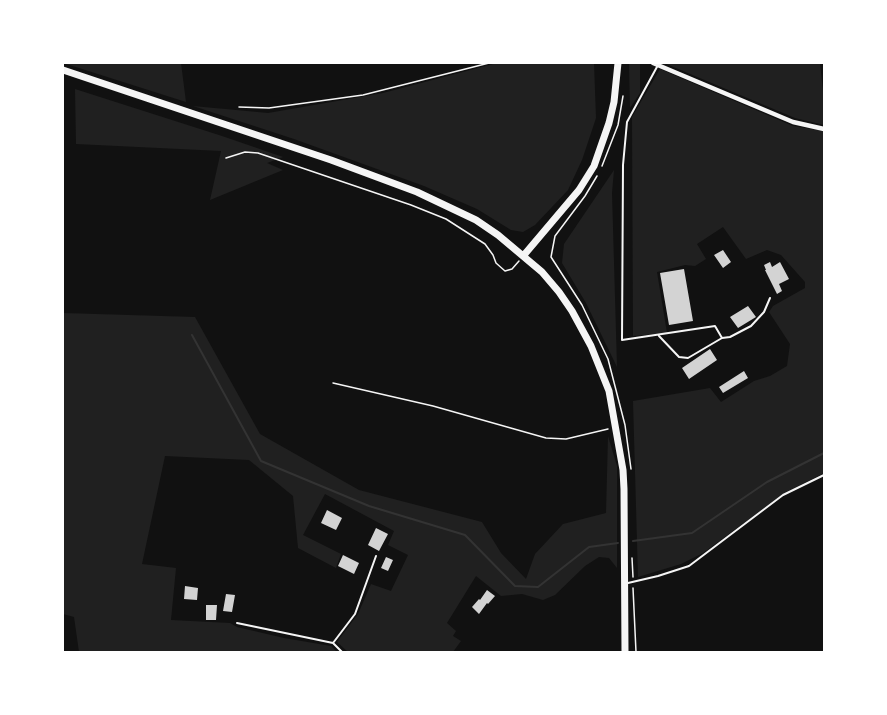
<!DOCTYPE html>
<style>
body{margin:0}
#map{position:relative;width:887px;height:715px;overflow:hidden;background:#111;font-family:"PT Sans",sans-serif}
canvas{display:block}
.frame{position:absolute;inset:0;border:64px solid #fff;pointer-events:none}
</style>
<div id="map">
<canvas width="887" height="715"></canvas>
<div class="frame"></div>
</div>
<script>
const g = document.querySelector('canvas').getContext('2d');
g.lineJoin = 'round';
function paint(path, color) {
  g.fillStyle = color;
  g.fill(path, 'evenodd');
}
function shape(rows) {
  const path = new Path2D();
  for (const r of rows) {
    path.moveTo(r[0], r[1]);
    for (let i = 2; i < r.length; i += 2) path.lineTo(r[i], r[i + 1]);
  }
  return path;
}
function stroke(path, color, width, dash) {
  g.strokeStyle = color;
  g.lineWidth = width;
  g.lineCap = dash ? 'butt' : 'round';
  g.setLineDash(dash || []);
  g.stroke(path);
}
paint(shape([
 [63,63,181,63,186,102,79,68],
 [497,63,594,63,596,118,582,160,568,190,535,225,523,232,511,230,477,209,424,186,294,139,193,106,268,113,383,93],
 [629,63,640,63,640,93,630,108],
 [664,63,820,63,824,100,824,125,795,118],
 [660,69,793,126,824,131,824,473,786,492,703,553,681,564,638,577,633,401,710,388,721,402,754,381,770,376,787,366,790,344,769,312,773,306,805,288,805,282,781,255,767,250,746,259,723,227,697,244,706,259,695,266,685,265,657,272,667,333,633,336,632,117],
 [75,89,222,136,283,157,267,163,283,170,210,200,221,151,76,144],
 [614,170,612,193,617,367,586,303,562,263,564,244],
 [63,313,195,317,260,434,359,490,482,522,501,553,526,579,535,554,563,524,606,513,608,436,617,466,617,568,609,558,599,557,585,566,555,595,543,600,522,594,501,596,476,576,447,623,456,631,453,636,461,641,453,652,348,652,337,642,358,614,371,584,391,591,408,555,388,545,394,531,325,494,303,535,341,554,336,568,298,548,293,496,249,460,165,456,142,564,176,568,171,620,230,623,237,627,284,638,331,646,337,652,79,652,74,617,63,614]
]), '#202020');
stroke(shape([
 [192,335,261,461,369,506,465,535,515,586,538,587,589,547,618,543],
 [633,541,692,533,767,482,824,453]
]), '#333', 2);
paint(shape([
 [723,250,731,262,723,268,714,255],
 [770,262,772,267,780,262,789,279,779,284,782,291,777,294,765,270,766,270,764,265],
 [684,269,693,321,669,325,660,273],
 [748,306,756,317,738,328,730,317],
 [710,349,717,360,689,379,682,368],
 [744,371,748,378,723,393,719,387],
 [327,510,342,518,336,530,321,523],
 [376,528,388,534,379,551,368,545],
 [343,555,359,563,354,574,338,566],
 [386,557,393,560,388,571,381,568],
 [185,586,198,588,197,600,184,599],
 [487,590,495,596,488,604,487,603,479,614,472,607,479,599,480,600],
 [226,594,235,595,232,612,223,611],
 [206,605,217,605,216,620,206,620]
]), '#d3d3d3');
stroke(shape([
 [239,107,269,108,363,95,489,63],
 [226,158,245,152,258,153,411,205,446,219,485,244,493,255,496,263,505,271,512,269,519,261],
 [602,166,618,125,623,96],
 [597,176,585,196,555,236,551,257,582,305,608,359,625,425,631,469],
 [333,383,433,406,546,438,566,439,608,429],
 [632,558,633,577],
 [633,588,636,652]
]), '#f5f5f5', 1.5);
stroke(shape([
 [658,65,627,122,623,165,622,340,715,326,722,338],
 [659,336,679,357,688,358,722,338,730,337,751,326,764,312,770,298],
 [628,583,658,576,689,566,783,495,824,475],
 [237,623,333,643,342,652],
 [333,643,355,614,376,556]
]), '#f5f5f5', 2);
stroke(shape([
 [653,63,793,122,824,129]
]), '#f5f5f5', 4.5);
stroke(shape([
 [63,70,331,160,417,192,476,220,498,235,542,272,559,292,572,311,591,346,609,391,623,470,624,489,625,652],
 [524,255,579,190,594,166,609,123,614,102,618,63]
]), '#f5f5f5', 7);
</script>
